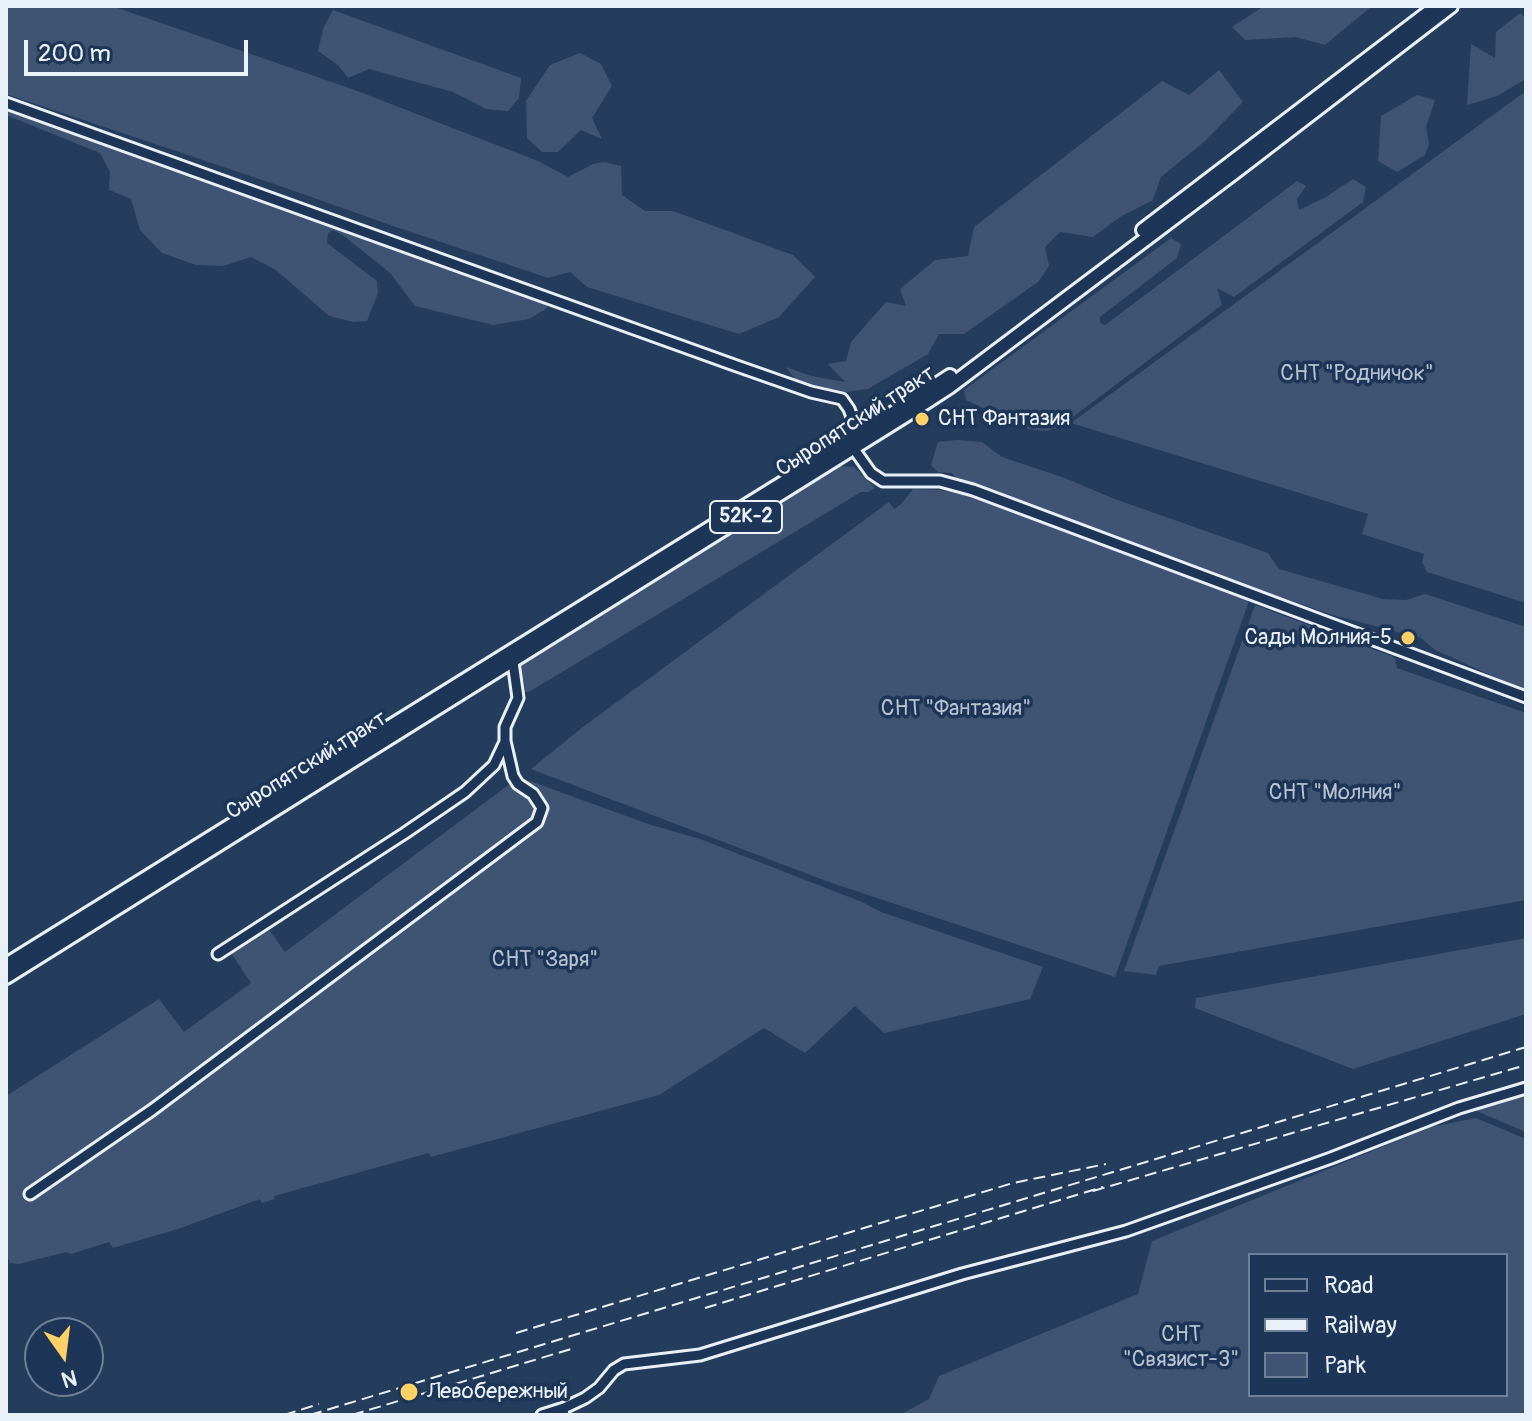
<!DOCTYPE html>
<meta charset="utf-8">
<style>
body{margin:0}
#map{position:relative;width:1532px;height:1421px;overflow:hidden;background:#253d5d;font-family:Pangolin,sans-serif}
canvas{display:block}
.frame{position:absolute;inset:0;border:8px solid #e8f1f8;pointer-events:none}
.legend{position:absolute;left:1248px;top:1253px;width:260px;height:144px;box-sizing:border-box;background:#1d3557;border:2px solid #6e8097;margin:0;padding:10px 14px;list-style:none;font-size:24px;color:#e8f1f8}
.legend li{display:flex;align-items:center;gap:16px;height:40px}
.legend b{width:40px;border:2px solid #6e8097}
.north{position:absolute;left:24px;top:1317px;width:80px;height:80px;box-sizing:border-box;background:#1d3557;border:2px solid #6e8097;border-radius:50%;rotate:166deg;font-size:22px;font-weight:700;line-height:32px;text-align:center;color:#e8f1f8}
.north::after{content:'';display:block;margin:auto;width:28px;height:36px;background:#ffd166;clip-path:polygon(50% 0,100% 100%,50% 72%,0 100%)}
.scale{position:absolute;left:24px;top:40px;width:224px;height:36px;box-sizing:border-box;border:4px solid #e8f1f8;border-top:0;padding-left:10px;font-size:24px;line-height:28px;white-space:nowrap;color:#e8f1f8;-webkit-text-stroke:6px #1d3557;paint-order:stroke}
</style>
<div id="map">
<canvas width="1532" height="1421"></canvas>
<div class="frame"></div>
<ul class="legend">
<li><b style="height:10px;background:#1d3557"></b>Road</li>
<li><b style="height:10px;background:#e8f1f8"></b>Railway</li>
<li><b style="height:22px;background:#3e5472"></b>Park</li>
</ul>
<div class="north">N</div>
<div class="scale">200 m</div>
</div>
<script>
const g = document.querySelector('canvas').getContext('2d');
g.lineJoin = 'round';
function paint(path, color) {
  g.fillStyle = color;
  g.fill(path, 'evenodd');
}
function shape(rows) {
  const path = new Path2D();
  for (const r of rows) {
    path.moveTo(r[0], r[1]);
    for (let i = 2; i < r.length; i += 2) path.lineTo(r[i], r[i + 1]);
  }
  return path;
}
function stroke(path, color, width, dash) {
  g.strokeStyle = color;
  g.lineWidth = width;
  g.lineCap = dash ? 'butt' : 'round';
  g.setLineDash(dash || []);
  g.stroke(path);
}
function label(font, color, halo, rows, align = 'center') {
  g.font = font + ' Pangolin,sans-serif';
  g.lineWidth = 7;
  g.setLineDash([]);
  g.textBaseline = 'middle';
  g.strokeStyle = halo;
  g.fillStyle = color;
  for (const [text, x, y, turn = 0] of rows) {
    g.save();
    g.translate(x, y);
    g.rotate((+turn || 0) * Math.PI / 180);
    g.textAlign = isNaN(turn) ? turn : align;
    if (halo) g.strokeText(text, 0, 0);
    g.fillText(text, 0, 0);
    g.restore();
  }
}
paint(shape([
 [6,6,112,6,352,89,538,161,568,177,593,164,604,162,621,166,622,195,645,211,673,211,793,255,815,277,779,317,739,334,587,287,570,272,548,278,399,228,280,186,6,94],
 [1264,6,1372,6,1325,45,1296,37,1245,40,1232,27],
 [333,10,521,78,519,98,508,111,486,109,453,92,369,69,348,78,338,65,318,51,323,29],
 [1520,13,1526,18,1526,79,1497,96,1467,105,1471,44,1495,58,1496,32],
 [580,53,601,64,612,86,592,118,602,139,581,130,558,152,542,152,527,138,526,101,550,65],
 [1219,70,1243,102,1205,141,1161,177,1153,200,1120,217,1093,237,1060,232,1045,247,1049,266,1038,282,964,334,939,334,928,354,868,389,846,392,797,382,786,367,811,376,845,382,828,364,846,361,851,342,886,302,906,306,900,289,935,260,968,256,974,227,1162,81,1189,95],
 [1526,91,1526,603,1427,572,1422,562,1424,554,1362,534,1368,514,1071,423],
 [1417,95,1435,100,1426,127,1429,144,1425,155,1397,172,1378,161,1381,116],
 [6,104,551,300,546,309,529,319,493,325,415,306,390,273,344,236,333,230,328,233,327,243,377,281,378,293,367,321,353,322,329,316,276,270,251,257,223,266,196,265,162,253,140,230,131,199,109,190,110,172,100,153,6,115],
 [1353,179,1366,187,1363,202,1234,297,1217,288,1222,305,1058,428,1045,431,1028,429,966,400,964,390,1171,238,1181,244,1177,258,1100,317,1100,323,1105,325,1297,181,1306,186,1297,199,1299,210,1326,197],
 [957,440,982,442,1002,457,1065,478,1112,498,1268,553,1279,569,1383,599,1406,600,1425,594,1526,627,1526,691,1435,650,1421,638,1333,615,1193,567,958,481,952,473,938,472,931,465,938,442],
 [839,466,854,467,875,488,868,492,861,492,529,692,525,692,524,681,518,670,521,663],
 [913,489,941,490,972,497,1249,601,1115,977,829,882,531,769,583,727,889,502,894,509,901,504],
 [1255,605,1391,656,1395,659,1397,668,1526,713,1526,900,1159,966,1156,975,1124,971],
 [519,777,648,824,700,839,862,902,881,912,1043,967,1030,999,884,1033,855,1006,805,1053,764,1028,659,1095,431,1157,429,1153,274,1196,275,1199,262,1203,260,1199,178,1229,113,1248,109,1242,71,1254,66,1252,19,1264,10,1263,6,1254,6,1096,159,999,184,1032,251,983,231,953,268,928,285,952],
 [1526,938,1526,1014,1353,1069,1195,1008,1196,998],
 [1526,1096,1526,1132,1474,1110],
 [1476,1118,1526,1139,1526,1415,900,1415,929,1399,939,1376,1138,1294,1152,1241,1431,1127],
 [1250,1255,1506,1255,1506,1395,1250,1395]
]), '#3e5472');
const minor = shape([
 [6,103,734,365,811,392,842,399,849,409,855,425,849,442,871,473,883,481,940,481,973,490,1526,697],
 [218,954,405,833,465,792,494,765,504,744],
 [30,1194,152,1110,537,822,542,808,533,794,518,784,513,776,505,741,505,727,518,698,513,662],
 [542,1415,564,1408],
 [563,1415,564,1408,585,1398,599,1388,614,1370,624,1364,700,1355,962,1274,1126,1231,1331,1158,1459,1108,1526,1088]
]);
const major = shape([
 [1143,230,1437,6],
 [6,965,849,442,950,376],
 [6,977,909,413,949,387,1236,171,1451,6]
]);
stroke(minor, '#e8f1f8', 15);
stroke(major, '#e8f1f8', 18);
stroke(minor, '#1d3557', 9);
stroke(major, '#1d3557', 12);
stroke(shape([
 [1093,1191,1526,1065],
 [705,1308,1103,1187],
 [516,1333,1013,1183,1106,1164],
 [284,1415,319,1404],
 [310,1415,1526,1047],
 [352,1415,571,1349]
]), '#e8f1f8', 2, [12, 6]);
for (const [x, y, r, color] of [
 [922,419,8,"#ffd166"],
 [1408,638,8,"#ffd166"],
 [409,1392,10,"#ffd166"]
]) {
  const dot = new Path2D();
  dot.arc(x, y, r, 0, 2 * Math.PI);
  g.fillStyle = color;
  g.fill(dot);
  stroke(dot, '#1d3557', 3);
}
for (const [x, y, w] of [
 [746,517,72]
]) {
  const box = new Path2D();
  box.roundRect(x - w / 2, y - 16, w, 32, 6);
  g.fillStyle = '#1d3557';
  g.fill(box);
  stroke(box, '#e8f1f8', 2);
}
label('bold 20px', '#e8f1f8', null, [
 ["52К-2",746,517]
]);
label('22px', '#b5c2d0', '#1d3557', [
 ["СНТ \"Родничок\"",1357,374],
 ["СНТ \"Фантазия\"",956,709],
 ["СНТ \"Молния\"",1335,793],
 ["СНТ \"Заря\"",545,960],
 ["СНТ",1181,1335],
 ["\"Связист-3\"",1181,1360]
]);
label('22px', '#e8f1f8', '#1d3557', [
 ["СНТ Фантазия",938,419],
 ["Сады Молния-5",1392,638,"right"],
 ["Левобережный",427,1392]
], 'left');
label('22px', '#e8f1f8', '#1d3557', [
 ["Сыропятский тракт",856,422,-33],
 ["Сыропятский тракт",307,766,-32]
]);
</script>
